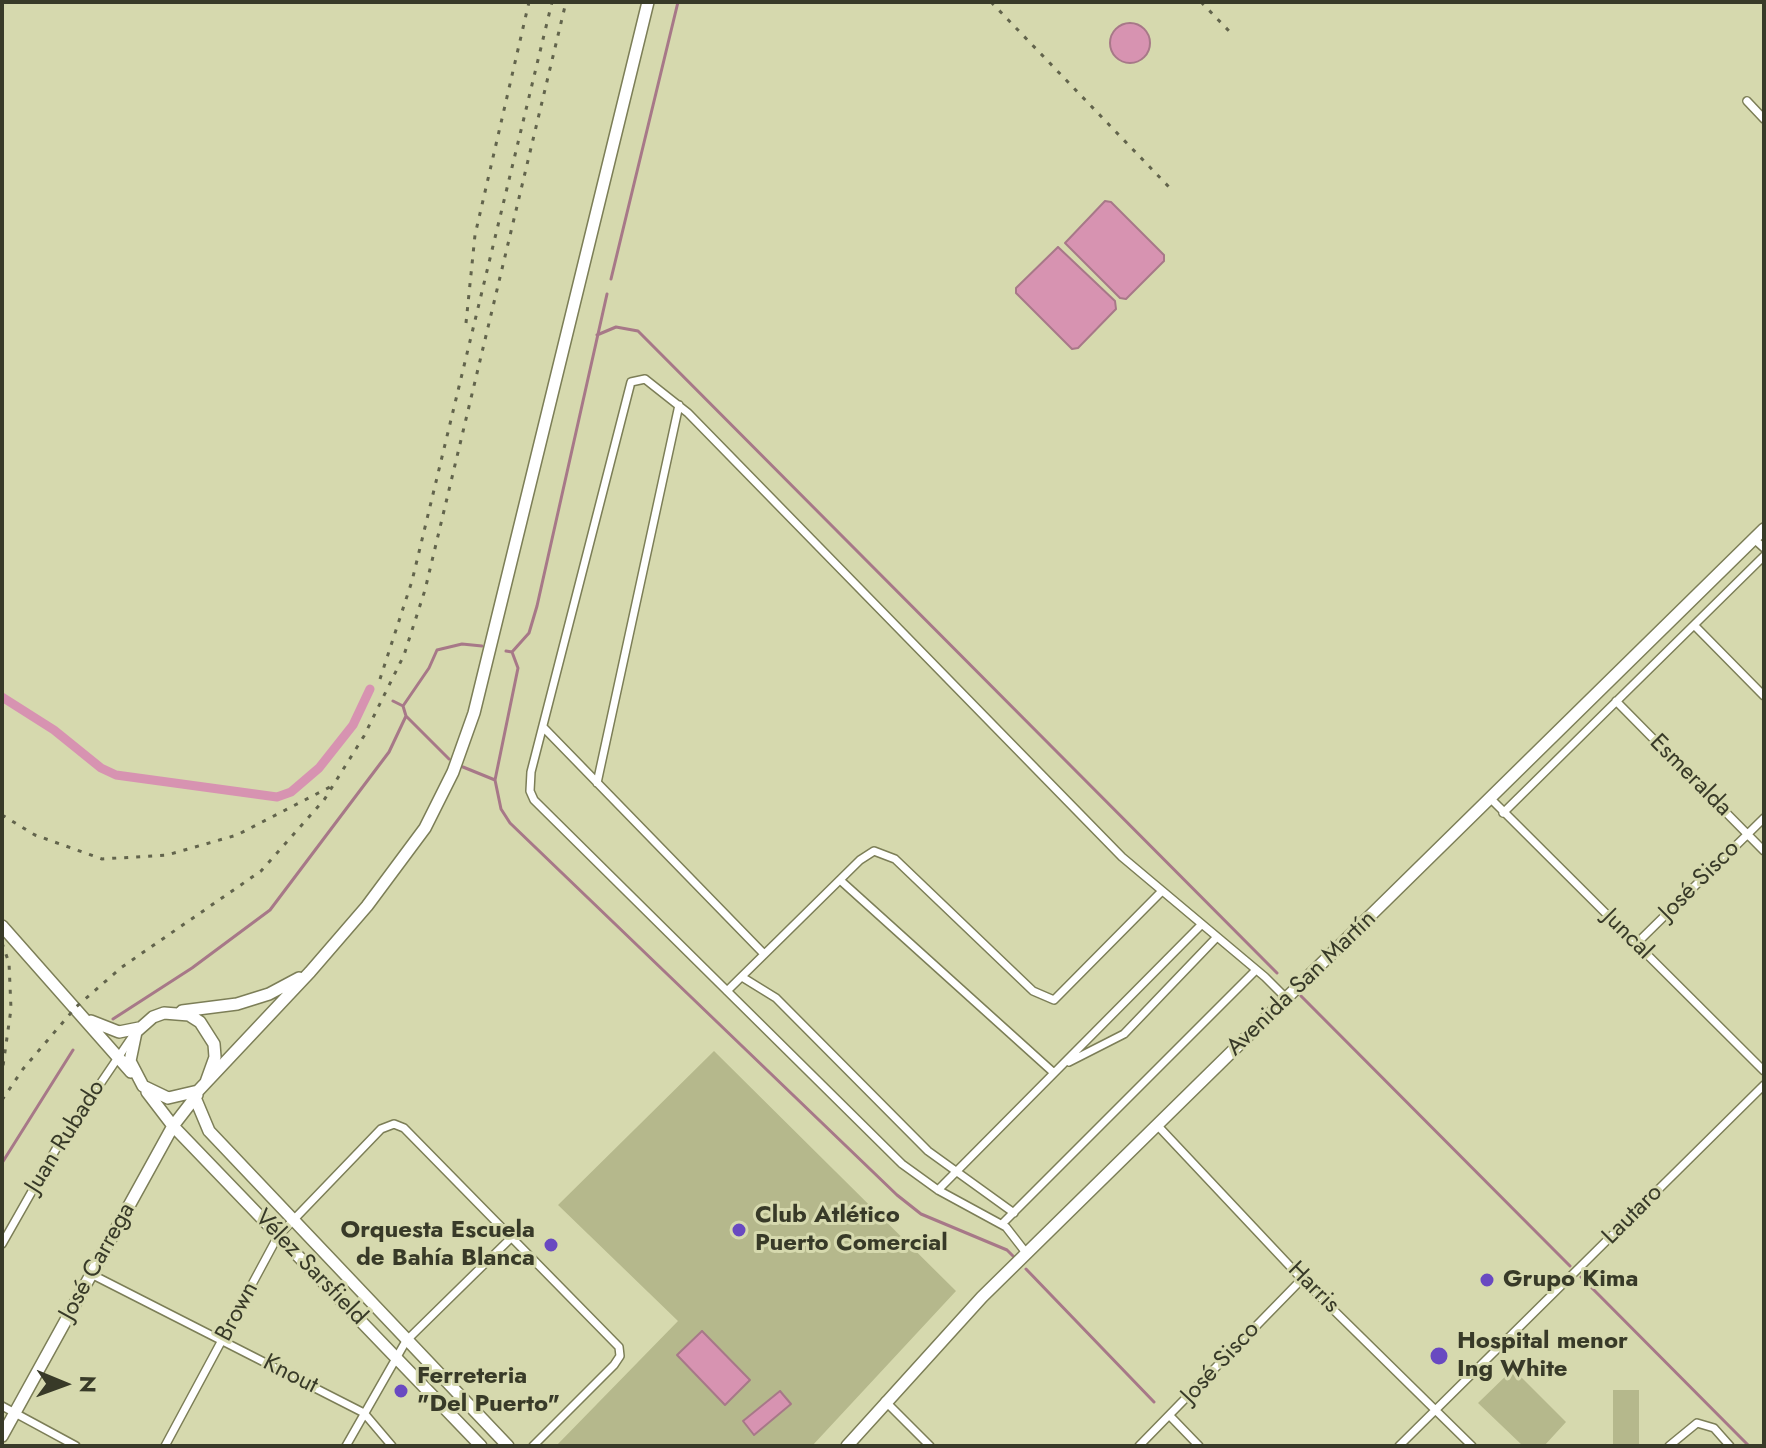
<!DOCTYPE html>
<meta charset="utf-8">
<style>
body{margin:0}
#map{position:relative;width:1766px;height:1448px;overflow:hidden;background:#d6d9ae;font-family:Jost,sans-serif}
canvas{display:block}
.frame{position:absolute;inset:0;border:4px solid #383a28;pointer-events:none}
.north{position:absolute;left:24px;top:1344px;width:80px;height:80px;-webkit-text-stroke:6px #d6d9ae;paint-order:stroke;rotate:91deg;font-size:22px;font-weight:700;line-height:32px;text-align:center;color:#383a28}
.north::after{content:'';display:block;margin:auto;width:28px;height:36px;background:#383a28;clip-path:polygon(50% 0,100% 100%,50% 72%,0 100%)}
</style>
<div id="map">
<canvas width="1766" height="1448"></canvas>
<div class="frame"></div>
<div class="north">N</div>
</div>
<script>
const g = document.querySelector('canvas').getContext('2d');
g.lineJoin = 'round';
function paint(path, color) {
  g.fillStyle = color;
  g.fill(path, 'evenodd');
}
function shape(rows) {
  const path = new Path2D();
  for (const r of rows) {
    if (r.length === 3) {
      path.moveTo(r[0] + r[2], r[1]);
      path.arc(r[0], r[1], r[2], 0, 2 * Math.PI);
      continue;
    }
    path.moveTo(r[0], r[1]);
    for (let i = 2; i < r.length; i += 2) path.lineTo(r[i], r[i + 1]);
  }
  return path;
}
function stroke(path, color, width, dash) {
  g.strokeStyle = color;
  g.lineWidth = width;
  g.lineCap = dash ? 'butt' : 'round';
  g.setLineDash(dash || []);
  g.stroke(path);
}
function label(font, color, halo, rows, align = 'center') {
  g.font = font + ' Jost,sans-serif';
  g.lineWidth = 6;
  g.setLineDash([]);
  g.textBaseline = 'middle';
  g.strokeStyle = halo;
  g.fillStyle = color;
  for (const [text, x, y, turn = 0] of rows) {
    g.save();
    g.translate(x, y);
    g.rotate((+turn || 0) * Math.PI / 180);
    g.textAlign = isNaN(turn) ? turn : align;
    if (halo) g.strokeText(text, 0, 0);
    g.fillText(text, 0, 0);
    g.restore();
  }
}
paint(shape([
 [714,1051,956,1291,812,1446,556,1446,678,1321,558,1205],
 [1513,1369,1566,1422,1544,1446,1523,1446,1478,1403],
 [1613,1390,1639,1390,1639,1446,1613,1446]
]), '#b5b88c');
const water = shape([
 [1130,43,20],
 [1105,201,1111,202,1164,255,1164,261,1126,299,1120,298,1065,243,1105,201],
 [1058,247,1115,301,1116,309,1078,348,1072,349,1016,293,1016,288,1058,247],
 [702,1331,750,1380,725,1405,677,1355,702,1331],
 [780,1391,791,1404,754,1435,743,1421,780,1391]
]);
paint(water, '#d793b1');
stroke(water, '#a77888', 2);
stroke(shape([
 [611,279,678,2],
 [597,335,616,327,638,331,1277,973],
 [506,651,512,652,518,668,495,780,501,809,510,823,897,1195,921,1214,1007,1250,1015,1258],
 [512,652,529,633,537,606,607,294],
 [393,701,403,706,406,716,449,759],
 [403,706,429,668,437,650,462,644,482,646],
 [463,767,495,780],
 [1301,996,1570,1266],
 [113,1019,192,968,270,910,389,752,406,716],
 [2,1163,73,1050],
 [1026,1269,1154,1402],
 [1581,1277,1749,1446]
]), '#a77888', 3);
stroke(shape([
 [2,697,54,730,101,768,116,775,277,797,291,792,319,768,353,725,370,689]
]), '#d793b1', 9);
const street = shape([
 [1747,101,1764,119],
 [1754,539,1764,548],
 [1694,625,1764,696],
 [1616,701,1764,851],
 [544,728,764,954],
 [597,783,679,405],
 [1491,799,1764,1071],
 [1503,813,1764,556],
 [840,880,1054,1073],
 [1636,944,1764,818],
 [742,977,776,998,928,1151,1014,1213],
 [727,991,860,860,874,851,895,859,1033,991,1054,1000,1162,891],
 [1069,1062,1124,1034,1216,938],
 [1158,1126,1302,1279,1472,1446],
 [938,1190,1201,925],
 [1002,1224,1256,970],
 [2,1244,56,1149,132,1037],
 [1027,1254,1006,1227,938,1190,902,1164,534,800,530,791,531,772,631,382,645,379,688,413,1122,857,1265,977,1287,999],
 [91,1274,364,1413,392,1446],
 [885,1401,930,1446],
 [2,1406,76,1446],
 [1171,1417,1199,1446],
 [165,1446,278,1236,381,1129,394,1124,404,1128,619,1347,620,1356,614,1365,533,1446],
 [346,1446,406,1341,512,1237],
 [1139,1446,1302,1279],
 [1399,1446,1764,1085],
 [1669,1446,1697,1423,1714,1428,1730,1446]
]);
const secondary = shape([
 [2,926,131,1072],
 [182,1011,237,1004,269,994,299,978],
 [91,1021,119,1032,139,1028],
 [206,1082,215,1057,214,1044,200,1022,189,1015,164,1013,153,1017,136,1032,130,1061,143,1086,168,1098,198,1091,310,972,367,906,425,828,453,772,474,713,648,2],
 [147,1092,173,1126,481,1446],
 [196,1100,209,1131,508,1446],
 [2,1436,173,1126,197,1095],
 [847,1446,982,1297,1764,529]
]);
stroke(street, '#7c7e57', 10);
stroke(secondary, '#7c7e57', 14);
stroke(street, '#fff', 7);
stroke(secondary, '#fff', 11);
stroke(shape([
 [991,2,1169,187],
 [1201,2,1229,31],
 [466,323,475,235,529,2],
 [380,679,412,581,552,2],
 [2,815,35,835,102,859,167,855,237,835,330,787],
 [2,943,9,963,11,1009,2,1073],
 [2,1100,23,1069,76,1007,122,967,261,871,324,800,364,736,404,655,425,590,566,2]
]), '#62644c', 3, [4, 8]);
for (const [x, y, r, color] of [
 [739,1230,8,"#6949c1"],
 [551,1245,8,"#6949c1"],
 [1487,1280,8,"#6949c1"],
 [1439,1356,10,"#6949c1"],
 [401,1391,8,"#6949c1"]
]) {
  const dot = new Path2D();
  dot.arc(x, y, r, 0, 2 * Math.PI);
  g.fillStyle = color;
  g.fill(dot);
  stroke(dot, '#d6d9ae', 3);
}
label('24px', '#383a28', '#d6d9ae', [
 ["Esmeralda",1690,776,45],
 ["José Sisco",1700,881,-45],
 ["Juncal",1627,935,45],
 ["Avenida San Martín",1302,984,-44],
 ["Juan Rubado",66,1137,-58],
 ["Lautaro",1633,1215,-45],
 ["José Carrega",98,1262,-61],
 ["Vélez Sarsfield",310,1268,46],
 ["Harris",1313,1288,45],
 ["Brown",238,1312,-62],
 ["José Sisco",1221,1363,-47],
 ["Knout",290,1375,27]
]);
label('bold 24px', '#383a28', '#d6d9ae', [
 ["Club Atlético",755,1216],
 ["Puerto Comercial",755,1244],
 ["Orquesta Escuela",535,1231,"right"],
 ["de Bahía Blanca",535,1259,"right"],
 ["Grupo Kima",1503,1280],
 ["Hospital menor",1457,1342],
 ["Ing White",1457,1370],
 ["Ferreteria",417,1377],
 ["\"Del Puerto\"",417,1405]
], 'left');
</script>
